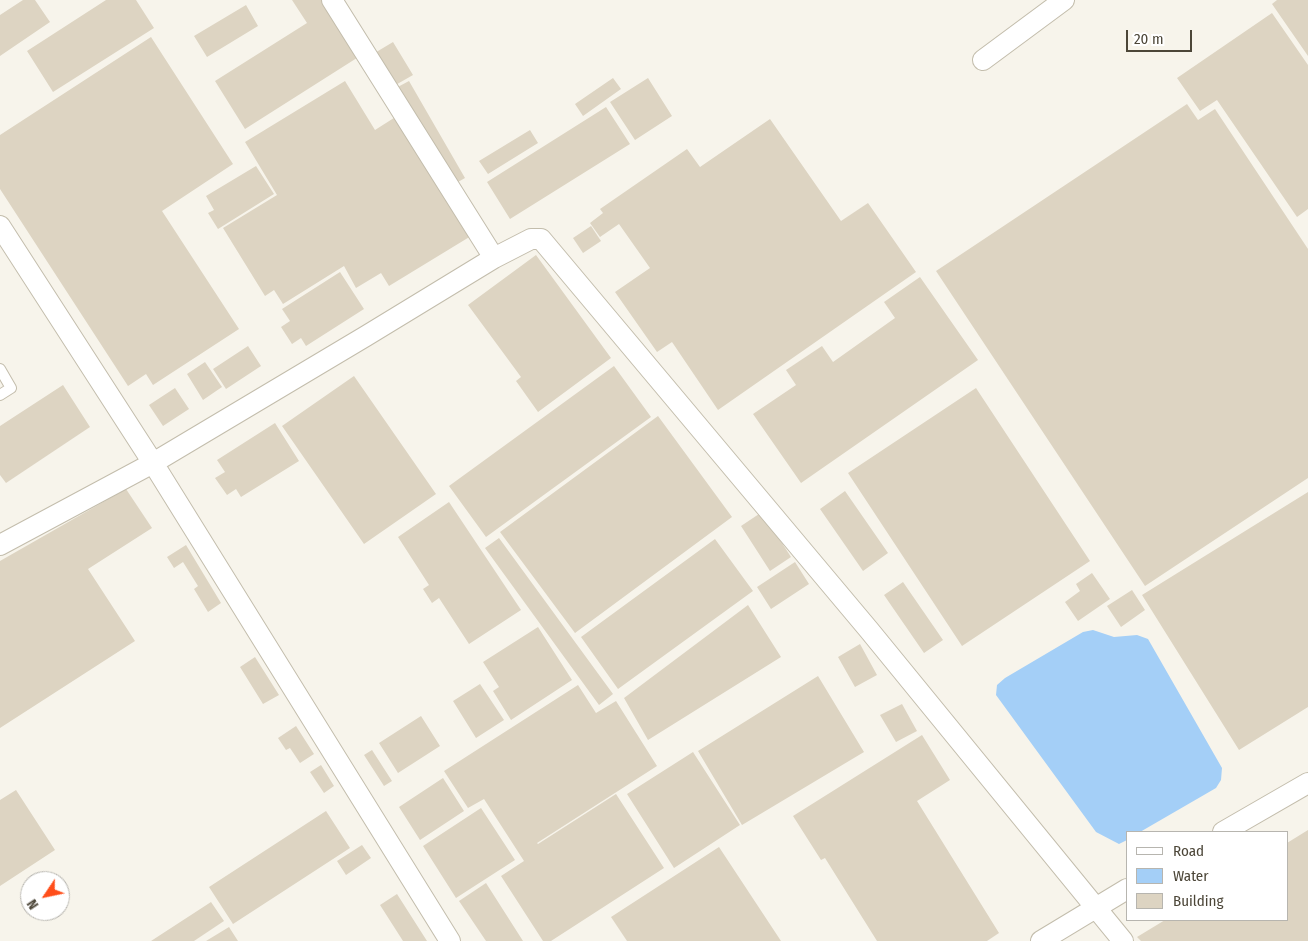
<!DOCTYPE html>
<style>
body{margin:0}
#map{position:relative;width:1308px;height:941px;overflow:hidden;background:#f7f4eb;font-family:"Fira Sans Condensed",sans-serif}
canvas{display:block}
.legend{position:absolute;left:1126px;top:831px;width:162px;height:90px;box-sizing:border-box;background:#fff;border:1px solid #b7b5af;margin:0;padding:6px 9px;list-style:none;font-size:15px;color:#4c4638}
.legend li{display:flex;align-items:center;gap:10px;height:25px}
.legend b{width:25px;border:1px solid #b7b5af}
.north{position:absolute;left:20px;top:871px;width:50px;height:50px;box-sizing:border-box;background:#fff;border:1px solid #b7b5af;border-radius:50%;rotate:236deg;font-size:14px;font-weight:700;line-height:20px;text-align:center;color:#4c4638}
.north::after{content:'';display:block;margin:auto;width:18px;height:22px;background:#ff4e1a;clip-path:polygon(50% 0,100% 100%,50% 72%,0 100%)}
.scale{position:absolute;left:1126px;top:30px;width:66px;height:22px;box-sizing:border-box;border:2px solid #4c4638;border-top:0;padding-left:6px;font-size:15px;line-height:18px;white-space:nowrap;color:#4c4638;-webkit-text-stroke:4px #fff;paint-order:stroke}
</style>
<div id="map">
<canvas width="1308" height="941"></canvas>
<ul class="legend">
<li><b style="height:6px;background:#fff"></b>Road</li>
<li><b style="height:14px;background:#a4cff7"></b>Water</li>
<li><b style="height:14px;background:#ddd4c2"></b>Building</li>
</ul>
<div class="north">N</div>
<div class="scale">20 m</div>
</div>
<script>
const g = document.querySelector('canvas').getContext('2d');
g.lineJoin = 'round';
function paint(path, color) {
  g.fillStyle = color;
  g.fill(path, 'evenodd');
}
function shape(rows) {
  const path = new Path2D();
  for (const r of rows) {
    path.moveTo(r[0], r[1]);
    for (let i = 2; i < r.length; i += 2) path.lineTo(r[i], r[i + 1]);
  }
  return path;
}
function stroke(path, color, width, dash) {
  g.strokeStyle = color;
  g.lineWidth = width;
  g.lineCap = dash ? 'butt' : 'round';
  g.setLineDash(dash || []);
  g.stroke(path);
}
paint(shape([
 [1093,630,1114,637,1137,635,1148,639,1222,768,1221,780,1216,788,1140,832,1127,832,1127,840,1119,844,1096,832,996,695,997,685,1005,678,1083,632]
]), '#a4cff7');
paint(shape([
 [23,0,35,0,50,22,0,56,0,15],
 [106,0,136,0,154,28,53,92,27,51],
 [292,0,325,0,360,56,245,129,215,81,307,23],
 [1277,0,1308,0,1308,56,1272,4],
 [246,5,258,26,207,57,194,36],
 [1272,13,1308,65,1308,209,1297,217,1217,100,1200,111,1177,78],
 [151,37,233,164,162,211,239,329,153,385,146,374,128,386,0,189,0,135],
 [393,42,413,75,392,87,373,54],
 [613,78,621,89,583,116,575,104],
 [648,78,672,116,635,140,610,102],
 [345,81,375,130,397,116,471,236,389,286,381,273,356,288,344,266,283,304,274,290,265,296,223,228,277,195,245,142],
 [409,81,465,178,451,186,394,89],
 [1187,104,1198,120,1215,109,1308,249,1308,478,1145,586,936,271],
 [606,107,630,144,510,219,487,182],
 [770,119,841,221,868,203,916,272,718,410,672,342,657,352,615,292,650,268,619,224,600,237,590,223,603,213,600,209,687,149,700,167],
 [530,130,538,143,488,174,479,161],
 [256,166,274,194,218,229,208,213,214,210,206,196],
 [591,226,601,241,583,253,573,238],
 [536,255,611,358,538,412,516,381,521,377,468,305],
 [340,272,364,309,306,346,301,338,292,344,281,327,290,321,282,309],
 [920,277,978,360,801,483,753,414,796,385,786,370,822,346,833,362,895,318,884,302],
 [248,346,261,366,226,389,213,369],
 [205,362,222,387,203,400,187,374],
 [614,366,651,417,486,537,449,486],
 [354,376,436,494,364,544,282,426],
 [63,385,90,427,6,483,0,475,0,426],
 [175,388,189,409,163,426,149,405],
 [976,388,1090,561,962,646,848,473],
 [658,416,732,517,575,633,500,532],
 [275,423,299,461,241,497,236,489,227,495,215,478,225,472,217,460],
 [126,489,152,528,88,569,135,641,0,728,0,561],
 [845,491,888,553,863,571,820,509],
 [1308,492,1308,707,1239,750,1142,595],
 [449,502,521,610,469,644,439,598,432,603,423,589,429,585,398,537],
 [762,512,791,557,770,571,741,526],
 [499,538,613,694,599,705,485,548],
 [715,539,753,591,618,689,581,637],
 [186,545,221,603,208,612,194,589,198,586,183,562,174,568,167,557],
 [795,562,809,584,771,609,757,587],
 [1092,573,1110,599,1078,621,1065,602,1080,591,1076,584],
 [903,582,943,640,924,653,884,595],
 [1132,590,1145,610,1121,627,1107,606],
 [748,605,781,657,648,740,624,698],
 [538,627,572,680,511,720,493,691,499,687,483,662],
 [860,644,877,675,855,687,838,657],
 [255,657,279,695,263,704,240,667],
 [818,676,864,752,742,825,698,751],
 [480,684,504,720,476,738,453,701],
 [578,685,596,713,616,701,657,766,537,843,538,844,616,794,664,868,551,941,543,941,501,876,524,861,484,799,468,808,444,771],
 [902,704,917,731,896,742,880,715],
 [421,716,440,746,398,773,379,743],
 [296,726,314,754,300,763,290,748,286,750,278,738],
 [922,735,950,780,917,801,999,933,987,941,877,941,825,858,821,860,793,816],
 [372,750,392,781,384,786,364,755],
 [693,752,740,825,674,868,627,794],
 [321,765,334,786,324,793,310,772],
 [443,778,464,811,420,840,399,807],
 [16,790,55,850,0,886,0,800],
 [481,808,515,860,456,898,423,846],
 [326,811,350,848,233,924,209,887],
 [1308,830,1308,941,1141,941,1137,937,1165,920,1287,920,1287,843],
 [362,845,371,858,346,875,337,861],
 [719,847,781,941,627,941,611,917],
 [486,883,523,941,486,941,459,901],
 [397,894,427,941,403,941,380,905],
 [211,902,224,921,194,941,151,941],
 [229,927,238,941,206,941]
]), '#ddd4c2');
const service = shape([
 [0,369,11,388,0,395]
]);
const minor = shape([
 [332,0,494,258],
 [983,60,1064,0],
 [0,226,153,463,450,941],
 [0,545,153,463,366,336,494,258,531,239,541,239,869,630,1123,941],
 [1223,832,1308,783],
 [1041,941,1127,889]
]);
stroke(service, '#c3bdac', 12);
stroke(minor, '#c3bdac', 22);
stroke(service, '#fff', 10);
stroke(minor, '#fff', 20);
</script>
